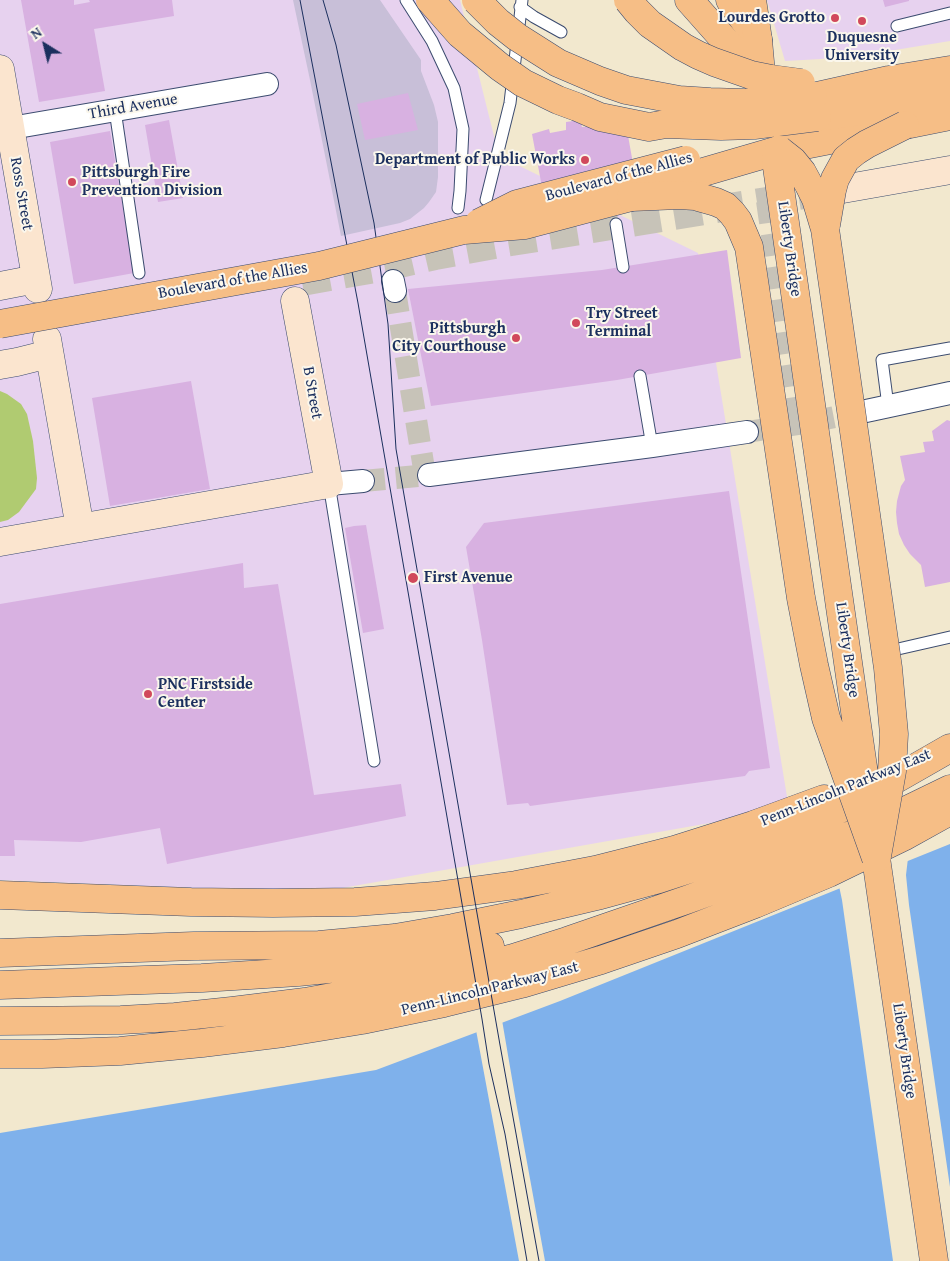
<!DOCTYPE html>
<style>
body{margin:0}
#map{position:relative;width:950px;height:1261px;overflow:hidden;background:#f2e8ce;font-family:"Gentium Book Plus",serif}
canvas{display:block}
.north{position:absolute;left:20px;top:20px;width:50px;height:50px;-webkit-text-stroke:4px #fbf7ec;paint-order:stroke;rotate:324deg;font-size:14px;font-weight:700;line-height:20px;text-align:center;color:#1b2f5e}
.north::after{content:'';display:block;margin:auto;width:18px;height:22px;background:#1b2f5e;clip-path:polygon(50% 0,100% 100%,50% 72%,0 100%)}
</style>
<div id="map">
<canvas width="950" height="1261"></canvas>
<div class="north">N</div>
</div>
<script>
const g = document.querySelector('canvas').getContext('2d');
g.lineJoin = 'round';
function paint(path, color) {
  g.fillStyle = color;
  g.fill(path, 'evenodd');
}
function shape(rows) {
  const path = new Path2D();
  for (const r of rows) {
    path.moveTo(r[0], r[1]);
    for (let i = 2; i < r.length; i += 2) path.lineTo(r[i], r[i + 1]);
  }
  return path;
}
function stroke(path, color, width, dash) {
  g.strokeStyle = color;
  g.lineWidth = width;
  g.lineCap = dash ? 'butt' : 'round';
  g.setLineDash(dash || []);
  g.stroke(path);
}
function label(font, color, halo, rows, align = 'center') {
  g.font = font + ' "Gentium Book Plus",serif';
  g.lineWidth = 4;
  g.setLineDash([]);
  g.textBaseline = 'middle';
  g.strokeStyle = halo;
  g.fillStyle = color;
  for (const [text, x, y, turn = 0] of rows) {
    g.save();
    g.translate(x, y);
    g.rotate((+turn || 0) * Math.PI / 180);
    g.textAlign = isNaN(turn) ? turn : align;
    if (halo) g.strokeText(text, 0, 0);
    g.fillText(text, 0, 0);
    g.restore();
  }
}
paint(shape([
 [0,0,460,0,499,156,698,253,789,809,314,893,0,880],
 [767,0,950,0,950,41,895,50,821,59,785,61]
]), '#e7d2ef');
paint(shape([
 [293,0,380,0,421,60,421,71,434,105,438,122,438,177,436,192,429,202,424,208,410,219,400,223,341,236,310,80]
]), '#c8bfd8');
paint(shape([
 [0,391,7,394,21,404,27,414,33,441,37,478,36,489,19,512,8,520,0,522]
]), '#b0cb71');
paint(shape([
 [950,844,950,1261,0,1261,0,1133,376,1070,560,1001]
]), '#7fb1eb');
paint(shape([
 [908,858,906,875,909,905,950,1187,950,1261,893,1261,842,900,839,886],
 [502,1020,516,1102,545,1261,519,1261,476,1030]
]), '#f2e8ce');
paint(shape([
 [21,0,74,0,74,5,90,2,89,0,172,0,174,16,94,29,105,91,39,102],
 [883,0,909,0,909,1,885,7],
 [408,93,418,130,365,140,357,104],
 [169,120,183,198,158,202,145,125],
 [580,120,582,127,611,124,627,130,637,186,545,203,532,134,549,129,550,133,566,130,566,122],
 [110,131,134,273,74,284,50,142],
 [727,250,741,358,617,380,431,406,408,289,602,270],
 [191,381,210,489,110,506,92,398],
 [947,420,950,421,950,582,925,587,921,565,910,554,904,545,899,534,897,523,896,512,897,501,901,486,905,480,900,456,925,452,923,442,934,441,932,431],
 [729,491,770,768,749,771,745,776,530,806,528,803,507,805,482,640,466,547,484,523],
 [366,525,384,629,363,633,345,528,354,526],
 [243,563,244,588,278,584,314,795,401,784,406,816,167,864,160,828,81,842,14,840,15,856,0,856,0,604]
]), '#d8b1e1');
stroke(shape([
 [767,201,799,424],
 [395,291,425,475],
 [747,432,799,424,866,411],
 [363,481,429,475]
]), '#c7c3b8', 22, [22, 11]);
stroke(shape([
 [302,282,391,266,435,256,505,243,836,190]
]), '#c7c3b8', 28, [28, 14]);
const lane = shape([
 [406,0,432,41,454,88,463,129,460,191,458,208],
 [520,7,534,17,561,32],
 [897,26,950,13],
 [115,110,139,273],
 [486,200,510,103,522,0],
 [616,224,623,267],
 [640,376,652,446],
 [888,406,882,360,950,348],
 [329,484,374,761],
 [898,649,950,637]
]);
const street = shape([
 [0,130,267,84],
 [393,281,395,291],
 [866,411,950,393],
 [429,475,652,446,747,432],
 [329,484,363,481]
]);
const secondary = shape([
 [0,69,38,289],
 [837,190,950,170],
 [0,286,36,279],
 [47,339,80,528],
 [0,365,17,362,49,354],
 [0,542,329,484,295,301]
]);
const primary = shape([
 [730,0,758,40],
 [779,150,891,128]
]);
const highway = shape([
 [689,0,728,44,762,84],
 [752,0,758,40,762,84,765,100],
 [813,97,889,80,950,70],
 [817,117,891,107,950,96],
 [905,125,950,116],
 [876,858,934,1261],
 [0,895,191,902,273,903,355,902,435,896,516,885,595,870,674,850,753,825,824,799],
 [0,953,194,946,319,945,395,938,453,928,521,914,597,896,659,879,754,848,832,813,868,795,950,748],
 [0,985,202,978,298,972,379,964,490,946],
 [0,1021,121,1020,175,1017,232,1011,305,1002,387,987,447,974,513,958,567,941,689,899,755,875,815,850,880,823,950,789],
 [0,1054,42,1054,120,1051,202,1043,283,1033,362,1020,444,1003,521,984,601,960,677,934,755,904,829,873,903,837,950,811]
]);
stroke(lane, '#3b4b6f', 13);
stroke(street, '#3b4b6f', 24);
stroke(secondary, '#3b4b6f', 29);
stroke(primary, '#3b4b6f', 29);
stroke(highway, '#3b4b6f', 29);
stroke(lane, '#fff', 11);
stroke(street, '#fff', 22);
stroke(secondary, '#fbe5cf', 28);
stroke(primary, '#f6be86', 28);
stroke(highway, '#f6be86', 28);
stroke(shape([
 [300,0,358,303,482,1019,489,1064,505,1134,527,1261],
 [323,0,336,45,374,223,388,324,396,449,500,1045,539,1261]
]), '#1b2f5e', 1);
const primaryBridge = shape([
 [479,223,517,204,686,160],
 [0,324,319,266,464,230,525,225,631,197,676,180,779,150]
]);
const highwayBridge = shape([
 [430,0,460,34,500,67,523,83,558,100,577,107,600,117,649,127,666,124,721,126,754,125,817,117],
 [476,0,498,22,517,37,558,63,600,81,626,90,679,100,710,102,744,103,813,97],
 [628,0,637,11,650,24,683,47,698,55,714,62,751,75,771,79,801,83],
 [779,150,793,161,802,172,809,185,816,199,825,229,888,668,894,734,892,771,877,856],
 [776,160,868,802],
 [631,197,679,195,695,196,716,202,725,206,732,213,738,221,749,247,801,598,814,665,826,718,876,858],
 [826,225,832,190,835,179,846,159,856,151,867,144,905,125]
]);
stroke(primaryBridge, '#3b4b6f', 29, []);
stroke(highwayBridge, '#3b4b6f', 29, []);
stroke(primaryBridge, '#f6be86', 28);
stroke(highwayBridge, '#f6be86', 28);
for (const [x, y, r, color] of [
 [835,18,5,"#d1495b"],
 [862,21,5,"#d1495b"],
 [585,160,5,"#d1495b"],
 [72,182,5,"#d1495b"],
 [576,323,5,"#d1495b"],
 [516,338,5,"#d1495b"],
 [413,578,6,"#d1495b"],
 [148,694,5,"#d1495b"]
]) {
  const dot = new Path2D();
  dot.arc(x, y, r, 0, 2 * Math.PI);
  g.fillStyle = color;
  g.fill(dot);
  stroke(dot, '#fbf7ec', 2);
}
label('bold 16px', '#1b2f5e', '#fbf7ec', [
 ["Lourdes Grotto",825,18,"right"],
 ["Duquesne",862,38,"center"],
 ["University",862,56,"center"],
 ["Department of Public Works",575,160,"right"],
 ["Pittsburgh Fire",82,173],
 ["Prevention Division",82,191],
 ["Try Street",586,314],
 ["Terminal",586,332],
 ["Pittsburgh",506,329,"right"],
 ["City Courthouse",506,347,"right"],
 ["First Avenue",424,578],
 ["PNC Firstside",158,685],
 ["Center",158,703]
], 'left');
label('16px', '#1b2f5e', '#fbf7ec', [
 ["Third Avenue",133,107,-10],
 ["Boulevard of the Allies",619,177,-15],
 ["Ross Street",21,194,80],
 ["Liberty Bridge",789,249,82],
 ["Boulevard of the Allies",233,281,-10],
 ["B Street",312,393,80],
 ["Liberty Bridge",847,650,82],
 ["Penn-Lincoln Parkway East",846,788,-22],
 ["Penn-Lincoln Parkway East",490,989,-14],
 ["Liberty Bridge",904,1051,82]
]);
</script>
